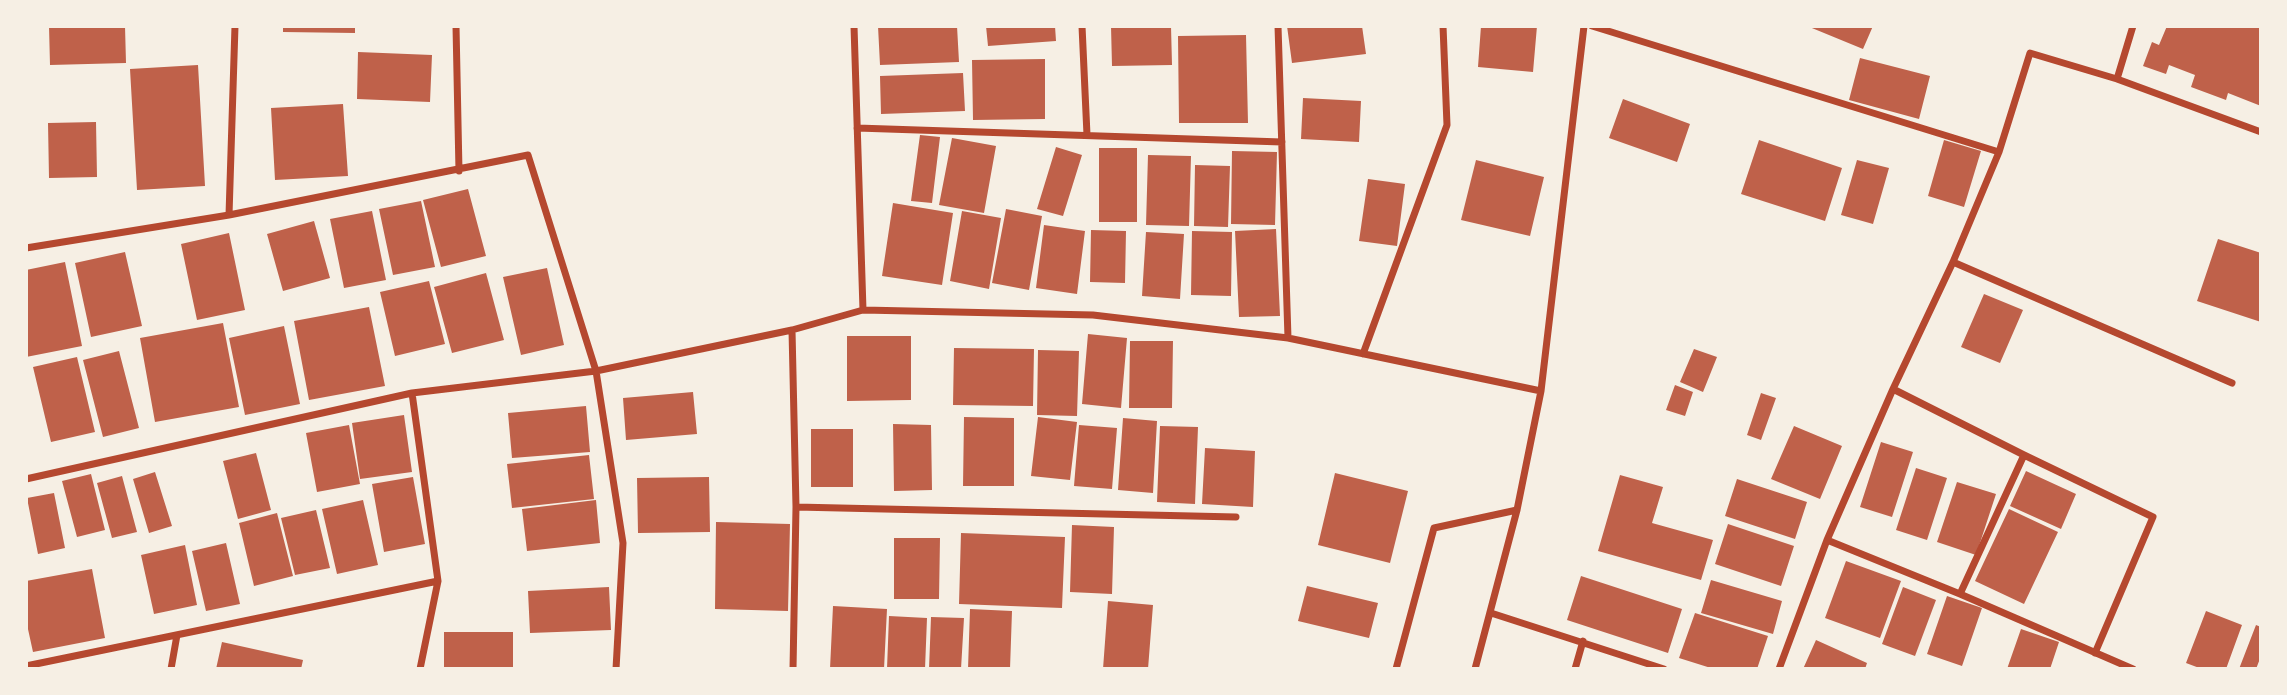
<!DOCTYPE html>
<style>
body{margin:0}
#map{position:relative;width:2287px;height:695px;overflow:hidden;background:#f6efe4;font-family:"Exo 2",sans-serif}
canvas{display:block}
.frame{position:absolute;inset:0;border:28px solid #f6efe4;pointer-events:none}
</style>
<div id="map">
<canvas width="2287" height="695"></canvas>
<div class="frame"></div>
</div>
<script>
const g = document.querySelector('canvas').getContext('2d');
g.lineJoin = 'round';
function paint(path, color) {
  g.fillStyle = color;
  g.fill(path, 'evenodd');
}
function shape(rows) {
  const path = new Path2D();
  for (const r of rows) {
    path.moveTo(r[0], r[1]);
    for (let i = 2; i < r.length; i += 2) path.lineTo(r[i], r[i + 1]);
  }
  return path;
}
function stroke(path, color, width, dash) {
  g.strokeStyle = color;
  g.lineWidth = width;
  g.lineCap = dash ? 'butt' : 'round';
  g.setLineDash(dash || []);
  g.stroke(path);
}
paint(shape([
 [49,26,125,26,126,63,50,65],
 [283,26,355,26,355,33,283,32],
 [878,26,957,26,959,62,880,65],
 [986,26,1055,26,1056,41,988,46],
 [1111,26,1171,26,1172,65,1112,66],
 [1287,26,1362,26,1366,54,1292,63],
 [1481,26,1537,26,1533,72,1478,67],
 [1807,26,1873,26,1863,49],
 [2167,26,2261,26,2261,106,2228,93,2226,100,2191,87,2195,75,2169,65,2166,74,2143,66,2152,42,2159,45],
 [1246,35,1248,123,1179,123,1178,36],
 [358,52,432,55,430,102,357,99],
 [1860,58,1930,76,1919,119,1849,100],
 [1045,59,1045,119,973,120,972,60],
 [198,65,205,186,137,190,130,69],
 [963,73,965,111,881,114,880,76],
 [1303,98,1361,101,1359,142,1301,139],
 [1623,99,1690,124,1677,162,1609,138],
 [343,104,348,176,275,180,271,108],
 [96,122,97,177,49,178,48,123],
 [920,135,940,137,932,203,911,201],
 [952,138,996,146,984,213,939,205],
 [1759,140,1842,168,1825,221,1741,194],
 [1944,140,1981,151,1964,207,1928,196],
 [1056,147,1082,155,1063,216,1037,209],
 [1099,148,1137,148,1137,222,1099,222],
 [1232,151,1277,152,1275,225,1231,224],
 [1148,155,1191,156,1189,226,1146,225],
 [1476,160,1544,177,1530,236,1461,220],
 [1857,160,1889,168,1873,224,1841,215],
 [1195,165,1230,166,1228,227,1194,226],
 [1368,179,1405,184,1397,246,1359,241],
 [468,189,486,256,441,267,423,200],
 [421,201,435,267,393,275,379,209],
 [893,203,953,213,942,285,882,276],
 [1006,209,1042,216,1029,290,992,283],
 [372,211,386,280,344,288,330,219],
 [962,211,1001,218,989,289,950,281],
 [314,221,330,278,283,291,267,234],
 [1044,225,1085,231,1077,294,1036,288],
 [1276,229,1280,316,1239,317,1235,231],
 [1091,230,1126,231,1125,283,1090,282],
 [1192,231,1232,232,1231,296,1191,295],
 [1146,232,1184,234,1180,299,1142,296],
 [229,233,245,310,197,320,181,244],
 [2218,239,2261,253,2261,322,2197,301],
 [125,252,142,326,91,337,75,263],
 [65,262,82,346,26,357,26,270],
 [547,268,564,345,521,355,503,277],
 [486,273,504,340,452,353,434,287],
 [429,281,445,344,395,356,380,292],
 [1984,294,2023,310,2000,363,1961,347],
 [369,307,385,386,309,400,294,321],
 [223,323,239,407,155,422,140,338],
 [284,326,300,404,245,415,229,338],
 [1088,334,1127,338,1121,408,1082,404],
 [847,336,911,336,911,400,847,401],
 [1130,341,1173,341,1172,408,1129,408],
 [954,348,1034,349,1033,406,953,405],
 [1694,349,1717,357,1703,392,1680,382],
 [1038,350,1079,351,1077,416,1037,415],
 [119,351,139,428,103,437,83,360],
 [77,357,95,432,51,442,33,367],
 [1675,385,1693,392,1685,416,1666,410],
 [693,392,697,434,626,440,623,398],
 [1761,393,1776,398,1761,440,1747,435],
 [586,406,590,452,512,458,508,413],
 [404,415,412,472,360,479,352,423],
 [964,417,1014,418,1014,486,963,486],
 [1038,417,1077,422,1070,480,1031,476],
 [1123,418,1157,421,1153,493,1118,490],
 [893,424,931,425,932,490,894,491],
 [349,425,360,484,317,492,306,433],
 [1079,425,1117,428,1112,489,1074,486],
 [1160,426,1198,427,1195,504,1157,502],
 [1794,426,1842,446,1820,499,1771,479],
 [811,429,853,429,853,487,811,487],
 [1881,442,1913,452,1892,517,1860,507],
 [1205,448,1255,451,1253,507,1202,504],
 [256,453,271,510,238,519,223,461],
 [589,455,594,499,512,508,507,464],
 [1916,468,1947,478,1927,540,1896,530],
 [2026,471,2076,494,2061,529,2010,506],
 [155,472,172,526,149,533,133,479],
 [1335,473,1408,491,1390,563,1318,545],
 [91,474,105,530,77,537,62,481],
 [1620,475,1663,487,1652,523,1713,540,1701,580,1598,551],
 [122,476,137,532,112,538,97,483],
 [413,477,425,544,384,552,372,484],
 [709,477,710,532,638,533,637,478],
 [1737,479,1807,502,1795,539,1725,516],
 [1957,482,1996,494,1976,555,1937,542],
 [54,493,65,548,38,554,27,498],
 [363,500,378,565,337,574,322,509],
 [596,500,600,543,527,551,522,509],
 [2009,509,2058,532,2024,604,1975,581],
 [316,510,330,568,295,575,281,518],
 [277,513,293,576,254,586,239,523],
 [716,522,790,524,788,611,715,609],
 [1728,524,1794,546,1781,586,1715,564],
 [1072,525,1114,527,1112,594,1070,592],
 [961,533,1065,537,1062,608,959,604],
 [894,538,940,538,939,599,894,599],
 [226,543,240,604,206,611,192,551],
 [185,545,197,605,154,614,141,555],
 [1846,561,1901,581,1880,638,1825,618],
 [92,569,105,638,33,652,26,620,26,581],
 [1581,576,1682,609,1668,653,1567,620],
 [1711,580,1782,601,1773,634,1701,613],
 [1307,586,1378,603,1369,638,1298,621],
 [609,587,611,630,530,633,528,591],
 [1903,587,1936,600,1915,656,1882,644],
 [1947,596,1982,608,1962,666,1927,654],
 [1108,601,1153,605,1148,669,1103,669],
 [833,606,887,609,884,669,830,669],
 [970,609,1012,611,1010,669,968,669],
 [2206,611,2242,625,2226,669,2202,669,2186,663],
 [1695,613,1768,636,1757,669,1714,669,1679,658],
 [889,616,927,618,925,669,887,669],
 [931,617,964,618,961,669,929,669],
 [2256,625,2261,627,2261,656,2256,669,2239,669],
 [2021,629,2059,642,2050,669,2007,669],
 [444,632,513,632,513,669,444,669],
 [1816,640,1867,663,1865,669,1803,669],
 [222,642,303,660,301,669,216,669]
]), '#bf614a');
stroke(shape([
 [456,26,459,171],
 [854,26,863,310],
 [1082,26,1087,135],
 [1278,26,1288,338],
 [1592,26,1999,152],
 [2117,79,2133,26],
 [857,128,1282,142],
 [229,215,235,26],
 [26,248,229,215,528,155,596,371,623,543,616,669],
 [1953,262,2232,383],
 [792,330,796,507,793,669],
 [1363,354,1447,125,1443,26],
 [1893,389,2024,455,2153,517,2095,653],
 [412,393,438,581,420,669],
 [26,479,412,393,596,371,792,330,863,310,1093,315,1288,338,1541,391],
 [796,507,1236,517],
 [1827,540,1960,594,2133,669],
 [1960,594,2024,455],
 [1491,613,1664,669],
 [26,666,438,581],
 [171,669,177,635],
 [1396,669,1434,528,1517,510],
 [1475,669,1517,510,1541,391,1584,26],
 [1575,669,1583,641],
 [1779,669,1827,540,1893,389,1953,262,1999,152,2030,53,2117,79,2261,132]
]), '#b5482f', 7);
</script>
